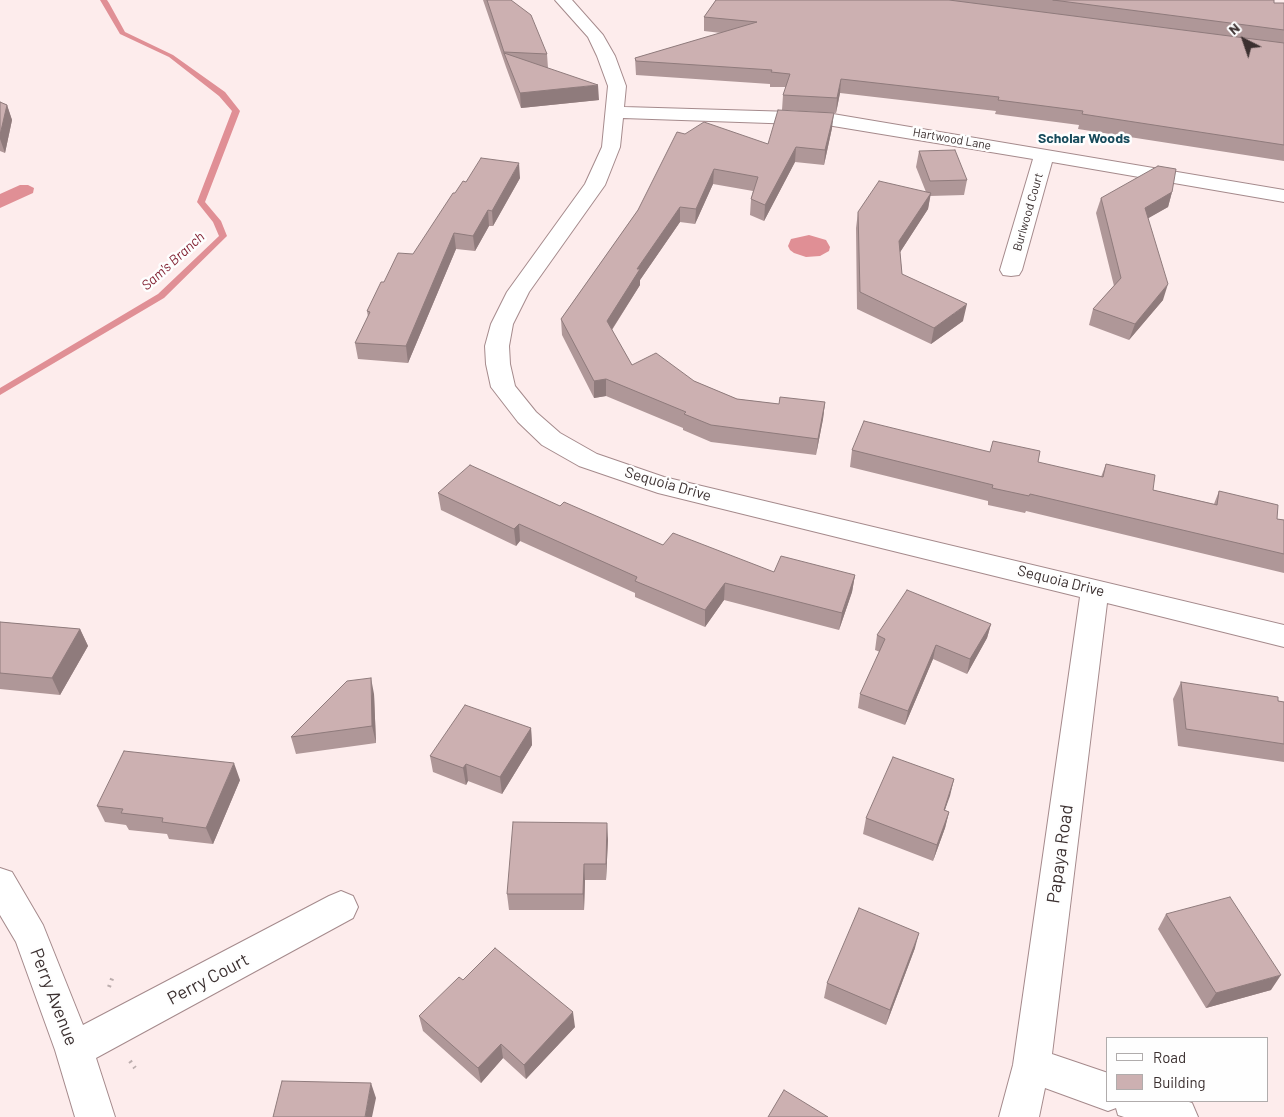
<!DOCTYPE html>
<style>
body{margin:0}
#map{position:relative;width:1284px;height:1117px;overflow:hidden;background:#fdecec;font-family:Barlow,sans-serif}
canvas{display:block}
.legend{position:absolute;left:1106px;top:1037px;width:162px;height:65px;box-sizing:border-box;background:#fefefe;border:1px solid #b0acac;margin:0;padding:6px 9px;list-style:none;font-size:15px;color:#3b3030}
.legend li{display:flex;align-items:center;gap:10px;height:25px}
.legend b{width:25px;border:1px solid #b0acac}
.north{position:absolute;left:1219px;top:15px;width:50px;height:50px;-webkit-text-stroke:4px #fefefe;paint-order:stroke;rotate:319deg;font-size:14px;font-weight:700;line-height:20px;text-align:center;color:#3b3030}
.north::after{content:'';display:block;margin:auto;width:18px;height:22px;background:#3b3030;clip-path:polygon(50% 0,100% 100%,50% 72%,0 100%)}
</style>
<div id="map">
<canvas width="1284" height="1117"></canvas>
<ul class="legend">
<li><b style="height:6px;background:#fff"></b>Road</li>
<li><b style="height:14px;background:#ccb0b1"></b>Building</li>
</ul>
<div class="north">N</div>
</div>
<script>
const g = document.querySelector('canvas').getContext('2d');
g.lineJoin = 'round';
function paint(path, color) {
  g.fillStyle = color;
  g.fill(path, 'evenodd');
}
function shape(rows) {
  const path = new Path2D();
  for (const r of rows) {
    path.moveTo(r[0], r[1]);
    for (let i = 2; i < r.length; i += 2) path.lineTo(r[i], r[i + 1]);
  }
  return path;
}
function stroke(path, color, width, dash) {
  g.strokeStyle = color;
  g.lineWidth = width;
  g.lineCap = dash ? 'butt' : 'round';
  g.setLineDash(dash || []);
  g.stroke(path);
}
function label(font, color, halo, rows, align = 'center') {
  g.font = font + ' Barlow,sans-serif';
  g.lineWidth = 5;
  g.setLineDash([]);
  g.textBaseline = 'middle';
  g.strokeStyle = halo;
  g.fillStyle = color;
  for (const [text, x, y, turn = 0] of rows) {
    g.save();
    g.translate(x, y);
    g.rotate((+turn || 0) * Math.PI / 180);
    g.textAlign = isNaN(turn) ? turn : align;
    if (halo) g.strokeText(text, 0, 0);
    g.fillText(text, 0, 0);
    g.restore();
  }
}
paint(shape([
 [20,185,28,185,34,188,33,193,0,208,0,194],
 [809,235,826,240,830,247,829,251,820,256,806,257,794,253,790,250,788,246,791,239]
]), '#e08f95');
paint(shape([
 [100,0,107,0,109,3,125,32,173,55,225,92,240,111,205,202,221,221,227,236,164,298,0,395,0,388,158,294,219,236,213,222,197,202,232,111,219,96,169,57,120,34,100,0]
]), '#e08f95');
const minor = shape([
 [555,0,572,0,603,35,615,56,626,86,624,107,827,113,1284,190,1284,202,1052,162,1022,270,1019,275,1011,276,1003,275,1000,270,1033,159,827,125,623,118,620,147,605,185,529,292,513,324,509,346,510,364,515,386,536,412,560,433,597,454,664,477,1284,625,1284,647,1107,603,1052,1054,1108,1073,1108,1101,1186,1101,1192,1103,1198,1117,1124,1117,1118,1115,1116,1108,1108,1111,1045,1088,1039,1117,999,1117,1013,1065,1080,597,658,493,579,466,542,445,518,422,491,387,486,364,485,346,491,324,507,292,585,184,602,147,608,86,597,56,588,37,555,0],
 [0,868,12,872,43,925,83,1025,329,896,341,891,353,896,358,907,353,918,96,1058,115,1117,75,1117,55,1050,16,942,0,915,0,868]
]);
stroke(minor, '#a58a8c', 2);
stroke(shape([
 [109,987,113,976],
 [130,1061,135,1068]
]), '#bcadad', 4, [2, 5]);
paint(minor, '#fff');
paint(shape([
 [483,0,511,0,547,54,548,68,599,100,521,108,506,67],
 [716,0,1274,0,1274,3,1284,3,1284,161,1078,129,1079,125,995,114,996,111,840,93,836,113,782,110,783,95,786,87,770,87,770,84,636,75,635,58,721,33,704,31,704,17],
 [0,102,7,105,12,120,5,153,0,151],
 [832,128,824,165,795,162,764,221,750,215,751,199,753,191,713,184,695,224,680,222,640,280,640,285,612,330,632,365,694,381,737,399,779,404,825,402,823,419,816,455,711,442,683,430,683,428,606,396,594,398,562,335,561,319,638,210,685,134,768,144],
 [919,151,967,180,964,195,930,196,928,209,900,252,902,274,963,321,931,344,857,309,856,228,858,212,926,192,916,167],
 [520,178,493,226,489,226,475,251,456,249,408,363,358,359,355,343,368,317,367,311,384,282,413,254,466,182],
 [1172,192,1168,207,1148,218,1163,300,1129,340,1089,325,1093,309,1114,286,1096,213,1101,198],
 [852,450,990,452,1101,477,1106,464,1153,490,1214,504,1219,491,1277,519,1284,520,1284,573,1026,511,1025,513,988,505,988,501,850,467],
 [438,493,560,506,663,545,774,572,855,575,852,592,839,630,724,600,705,627,635,597,635,593,520,541,516,546,441,510],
 [0,622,80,629,88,646,60,695,0,689],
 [991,624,987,638,967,674,933,659,905,725,858,708,860,694,880,652,875,650,877,635],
 [1181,682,1284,702,1284,762,1178,746,1173,699],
 [374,694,376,743,296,754,291,737],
 [531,728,532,745,502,794,468,781,466,785,433,772,430,756],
 [954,779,945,810,949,812,945,828,933,861,863,834,866,818],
 [240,780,213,844,169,839,167,834,129,830,126,825,105,822,97,806],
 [608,839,606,880,585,880,584,910,509,910,507,894],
 [1166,914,1271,990,1206,1008,1158,929],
 [915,948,886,1025,824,998,827,983],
 [463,980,575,1027,526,1079,503,1058,481,1083,423,1031,419,1016]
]), '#af9798');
paint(shape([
 [841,79,840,93,836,113,837,98],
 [598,85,599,100,521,108,520,93],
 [7,105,12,120,5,153,0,139,0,135],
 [834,113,832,128,824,165,825,150],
 [796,147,795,162,764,221,765,205],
 [519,163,520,178,493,226,492,211],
 [714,169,713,184,695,224,696,209],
 [1172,192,1168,207,1140,223,1145,208],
 [931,193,928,209,897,257,899,241],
 [680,207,680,222,640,280,640,285,607,337,607,321,637,269],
 [488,210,489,226,475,251,473,236],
 [454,233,456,249,408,363,406,346],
 [1168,284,1163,300,1129,340,1135,324],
 [967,304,963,321,931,344,934,328],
 [606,379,606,396,594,398,594,381],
 [825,402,823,419,816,455,818,439],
 [519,524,520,541,516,546,514,529],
 [855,575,852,592,839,630,842,613],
 [725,583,724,600,705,627,705,610],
 [991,624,987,638,967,674,970,659],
 [80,629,88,646,60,695,52,678],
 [936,645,933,659,905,725,908,711],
 [371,678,374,694,376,743,372,726],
 [531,728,532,745,502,794,500,777],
 [234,763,240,780,213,844,206,828],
 [466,764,468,781,466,785,463,768],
 [954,779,950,796,939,826,944,810],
 [949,812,945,828,933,861,937,845],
 [607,823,608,839,606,880,606,864],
 [584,864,585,880,584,910,583,894],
 [919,933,915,948,886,1025,890,1010],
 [1281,975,1271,990,1206,1008,1216,993],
 [573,1012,575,1027,526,1079,524,1065],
 [501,1044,503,1058,481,1083,478,1068],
 [371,1083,376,1098,372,1117,365,1117]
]), '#8f7b7c');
const building = shape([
 [487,0,511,0,531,15,547,54,504,52,487,0],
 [716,0,949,0,1284,43,1284,145,1082,114,1083,111,998,100,999,97,841,79,837,98,783,95,790,74,771,72,772,70,636,61,635,58,757,22,704,17,716,0],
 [1053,0,1274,0,1274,3,1284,3,1284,30,1053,0],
 [504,53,598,85,520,93,504,53],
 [0,102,7,105,0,135,0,102],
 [778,110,834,113,825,150,796,147,765,205,751,199,758,177,714,169,696,209,680,207,637,269,640,269,607,321,632,365,656,353,694,381,737,399,779,404,780,397,825,402,818,439,711,425,684,414,686,412,606,379,594,381,561,319,638,210,677,132,685,134,704,122,768,144,778,110],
 [955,150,967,180,930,181,919,151,955,150],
 [481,158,519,163,492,211,488,210,473,236,454,233,406,346,355,343,370,312,367,311,381,282,384,282,398,253,413,254,453,193,455,193,463,181,466,182,481,158],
 [1158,166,1176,169,1172,192,1145,208,1168,284,1135,324,1093,309,1121,278,1101,198,1158,166],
 [879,181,931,193,899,241,902,274,967,304,934,328,860,292,858,212,879,181],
 [864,421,990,452,993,441,1040,451,1038,462,1103,477,1106,464,1155,475,1153,490,1217,505,1219,491,1278,505,1277,519,1284,520,1284,554,1030,494,1029,496,992,488,993,485,852,450,864,421],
 [470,465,560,506,564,502,663,545,673,533,774,572,781,556,855,575,842,613,725,583,705,610,635,581,637,577,519,524,514,529,438,493,470,465],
 [907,590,991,624,970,659,936,645,908,711,860,694,885,639,877,635,907,590],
 [0,622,80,629,52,678,0,673,0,622],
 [371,678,372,726,291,737,347,681,371,678],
 [1181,682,1278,697,1278,701,1284,702,1284,744,1186,729,1181,682],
 [465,705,531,728,500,777,466,764,463,768,430,756,465,705],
 [124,751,234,763,206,828,162,822,163,818,121,813,123,809,97,806,124,751],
 [893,757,954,779,944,810,949,812,937,845,866,818,893,757],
 [513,822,607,823,606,864,584,864,583,894,507,894,513,822],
 [1230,897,1281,975,1216,993,1166,914,1230,897],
 [859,908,919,933,890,1010,827,983,859,908],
 [495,948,573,1012,524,1065,501,1044,478,1068,419,1016,459,977,463,980,495,948],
 [282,1081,371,1083,365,1117,273,1117,282,1081],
 [784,1090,828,1117,768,1117,784,1090]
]);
paint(building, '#ccb0b1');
stroke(building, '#8f7b7c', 1);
label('12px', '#3b3030', '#fefefe', [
 ["Hartwood Lane",952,139,10],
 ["Burlwood Court",1028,212,-74]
]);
label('bold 14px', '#174a5b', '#fefefe', [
 ["Scholar Woods",1084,138]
]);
label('italic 14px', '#832435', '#fefefe', [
 ["Sam's Branch",173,261,-42]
]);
label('15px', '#3b3030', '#fefefe', [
 ["Sequoia Drive",668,484,16],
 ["Sequoia Drive",1061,581,14]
]);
label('18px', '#3b3030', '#fefefe', [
 ["Papaya Road",1060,854,-82],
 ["Perry Court",208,979,-28],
 ["Perry Avenue",54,997,69]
]);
</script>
